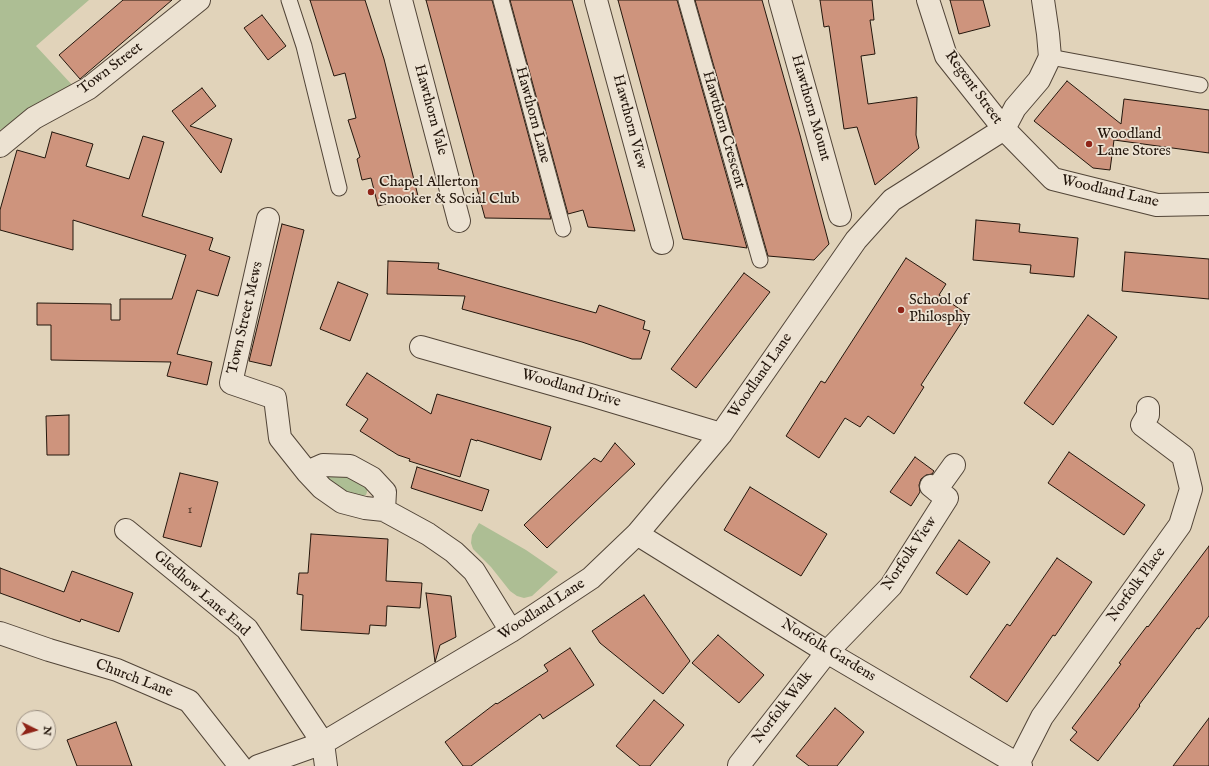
<!DOCTYPE html>
<style>
body{margin:0}
#map{position:relative;width:1209px;height:766px;overflow:hidden;background:#e1d3ba;font-family:"IM FELL English",serif}
canvas{display:block}
.north{position:absolute;left:16px;top:710px;width:40px;height:40px;box-sizing:border-box;background:#ece2d2;border:1px solid #9c9083;border-radius:50%;rotate:95deg;font-size:11px;font-weight:700;line-height:16px;text-align:center;color:#23160c}
.north::after{content:'';display:block;margin:auto;width:14px;height:18px;background:#8f2418;clip-path:polygon(50% 0,100% 100%,50% 72%,0 100%)}
</style>
<div id="map">
<canvas width="1209" height="766"></canvas>
<div class="north">N</div>
</div>
<script>
const g = document.querySelector('canvas').getContext('2d');
g.lineJoin = 'round';
function paint(path, color) {
  g.fillStyle = color;
  g.fill(path, 'evenodd');
}
function shape(rows) {
  const path = new Path2D();
  for (const r of rows) {
    path.moveTo(r[0], r[1]);
    for (let i = 2; i < r.length; i += 2) path.lineTo(r[i], r[i + 1]);
  }
  return path;
}
function stroke(path, color, width, dash) {
  g.strokeStyle = color;
  g.lineWidth = width;
  g.lineCap = dash ? 'butt' : 'round';
  g.setLineDash(dash || []);
  g.stroke(path);
}
function label(font, color, halo, rows, align = 'center') {
  g.font = font + ' "IM FELL English",serif';
  g.lineWidth = 3.5;
  g.setLineDash([]);
  g.textBaseline = 'middle';
  g.strokeStyle = halo;
  g.fillStyle = color;
  for (const [text, x, y, turn = 0] of rows) {
    g.save();
    g.translate(x, y);
    g.rotate((+turn || 0) * Math.PI / 180);
    g.textAlign = isNaN(turn) ? turn : align;
    if (halo) g.strokeText(text, 0, 0);
    g.fillText(text, 0, 0);
    g.restore();
  }
}
paint(shape([
 [0,0,89,0,36,46,74,87,0,130],
 [347,473,367,488,367,492,366,495,362,496,354,495,340,489,329,481,328,478,328,474],
 [479,523,526,550,558,572,532,596,524,598,517,596,510,591,491,567,473,549,471,543,472,535]
]), '#adbe94');
const building = shape([
 [123,0,172,0,80,79,59,55,123,0],
 [310,0,365,0,384,59,418,196,378,206,371,178,362,180,357,159,360,157,348,120,356,118,345,73,334,76,310,0],
 [426,0,492,0,551,219,485,218,426,0],
 [510,0,572,0,635,231,588,227,583,210,568,214,510,0],
 [618,0,677,0,747,248,683,239,618,0],
 [695,0,762,0,800,135,829,244,814,260,768,256,695,0],
 [820,0,872,0,874,20,870,20,875,54,861,56,868,104,917,97,916,135,919,148,875,185,857,127,844,129,829,26,824,27,820,0],
 [950,0,983,0,990,26,959,34,950,0],
 [262,15,286,46,268,60,244,28,262,15],
 [1067,81,1121,124,1124,99,1209,110,1209,153,1114,140,1110,170,1093,168,1034,121,1067,81],
 [202,88,216,106,190,126,232,139,221,173,172,111,202,88],
 [52,132,93,144,86,166,129,179,143,136,164,142,142,216,213,238,209,250,230,257,218,296,197,290,177,354,212,362,207,385,167,376,171,362,51,360,51,325,37,325,37,303,111,304,111,320,120,320,120,299,172,299,186,255,73,220,73,250,0,230,0,210,17,150,45,158,52,132],
 [976,220,1020,224,1019,232,1078,238,1074,277,1030,273,1031,265,973,260,976,220],
 [282,224,304,230,271,366,249,361,282,224],
 [1125,252,1209,259,1209,299,1122,291,1125,252],
 [906,258,946,284,939,295,967,314,921,385,924,387,894,434,868,416,860,427,845,418,819,458,786,436,821,381,825,383,906,258],
 [388,261,439,263,438,269,596,313,599,305,645,321,643,329,650,331,641,359,632,359,582,342,462,309,465,296,387,294,388,261],
 [744,273,770,292,696,388,671,369,744,273],
 [338,282,368,294,350,341,320,329,338,282],
 [1088,315,1117,337,1053,425,1024,403,1088,315],
 [367,373,431,414,437,394,551,427,541,460,477,440,477,441,471,439,460,477,409,461,410,459,398,455,360,431,368,419,346,405,367,373],
 [69,415,69,455,47,455,46,416,69,415],
 [615,443,635,464,547,548,524,525,594,458,601,462,615,443],
 [1069,452,1145,505,1124,535,1048,483,1069,452],
 [915,457,934,471,932,474,926,475,921,479,919,485,920,492,911,506,890,492,915,457],
 [417,467,489,490,482,511,411,488,417,467],
 [180,473,218,482,201,547,163,537,180,473],
 [750,487,827,534,801,576,724,530,750,487],
 [311,534,388,539,386,581,422,583,420,608,387,606,386,626,370,625,369,634,301,630,303,595,297,594,299,573,308,573,311,534],
 [959,540,990,562,967,595,936,573,959,540],
 [1209,546,1209,616,1199,629,1197,628,1167,668,1139,705,1140,706,1098,761,1070,740,1077,732,1072,728,1121,664,1119,663,1147,626,1148,627,1209,546],
 [1057,558,1092,582,1055,636,1053,635,1007,702,970,677,1007,624,1010,626,1057,558],
 [0,568,64,592,72,571,133,593,119,632,81,619,80,622,0,593,0,568],
 [426,593,451,596,456,637,440,645,435,662,426,593],
 [644,595,690,661,663,694,600,643,592,631,644,595],
 [718,635,764,675,739,703,692,663,718,635],
 [570,648,594,685,543,719,540,714,471,766,463,766,445,742,496,703,497,704,548,671,544,665,570,648],
 [654,700,684,725,650,766,640,766,616,746,654,700],
 [835,708,864,732,837,766,809,766,796,756,835,708],
 [1209,718,1209,766,1173,766,1209,718],
 [116,722,132,766,77,766,67,740,116,722]
]);
paint(building, '#ce947d');
stroke(building, '#23160c', 1);
const service = shape([
 [289,0,304,46,339,188],
 [501,0,563,229],
 [686,0,760,260],
 [1050,57,1200,85]
]);
const minor = shape([
 [401,0,459,221],
 [596,0,662,243],
 [780,0,840,215],
 [928,0,946,56,1004,129,1015,108,1039,80,1050,57,1048,34,1043,0],
 [0,146,34,118,89,88,199,0],
 [268,219,231,383,275,398,280,438,307,472,322,488,342,502,365,508,384,510,428,534,454,552,474,571,511,631],
 [421,347,594,396,721,434],
 [307,472,323,465,350,466,372,478,385,492,384,510],
 [931,486,936,490,954,465],
 [126,530,247,629,323,743,326,766],
 [637,534,827,652,1021,766],
 [0,633,49,650,117,670,189,701,240,766],
 [739,765,827,652,891,586,947,498,936,490],
 [258,766,323,743,511,631,591,578,637,534,721,434,856,240,892,200,1004,129,1053,179,1157,205,1209,204],
 [1017,766,1042,717,1180,525,1191,489,1183,456,1142,425,1148,415,1148,408]
]);
stroke(service, '#524538', 17);
stroke(minor, '#524538', 24);
stroke(service, '#ece2d2', 15);
stroke(minor, '#ece2d2', 22);
for (const [x, y, r, color] of [
 [1089,144,4,"#8f2418"],
 [371,192,4,"#8f2418"],
 [901,310,4,"#8f2418"]
]) {
  const dot = new Path2D();
  dot.arc(x, y, r, 0, 2 * Math.PI);
  g.fillStyle = color;
  g.fill(dot);
  stroke(dot, '#ece2d2', 1.5);
}
label('13px', '#4e3628', null, [
 ["1",190,510]
]);
label('15px', '#23160c', '#ece2d2', [
 ["Town Street",111,69,-37],
 ["Regent Street",973,88,54],
 ["Hawthorn Mount",810,108,74],
 ["Hawthorn Vale",430,110,75],
 ["Hawthorn Lane",532,115,75],
 ["Hawthorn View",629,122,75],
 ["Hawthorn Crescent",723,130,74],
 ["Woodland Lane",1110,192,13],
 ["Town Street Mews",246,318,-77],
 ["Woodland Lane",761,376,-55],
 ["Woodland Drive",571,389,16],
 ["Norfolk View",910,554,-56],
 ["Norfolk Place",1137,585,-54],
 ["Gledhow Lane End",201,594,41],
 ["Woodland Lane",542,610,-33],
 ["Norfolk Gardens",828,651,31],
 ["Church Lane",134,679,21],
 ["Norfolk Walk",783,708,-52]
]);
label('15px', '#23160c', '#ece2d2', [
 ["Woodland",1097,135],
 ["Lane Stores",1097,152],
 ["Chapel Allerton",379,183],
 ["Snooker & Social Club",379,200],
 ["School of",909,301],
 ["Philosphy",909,318]
], 'left');
</script>
